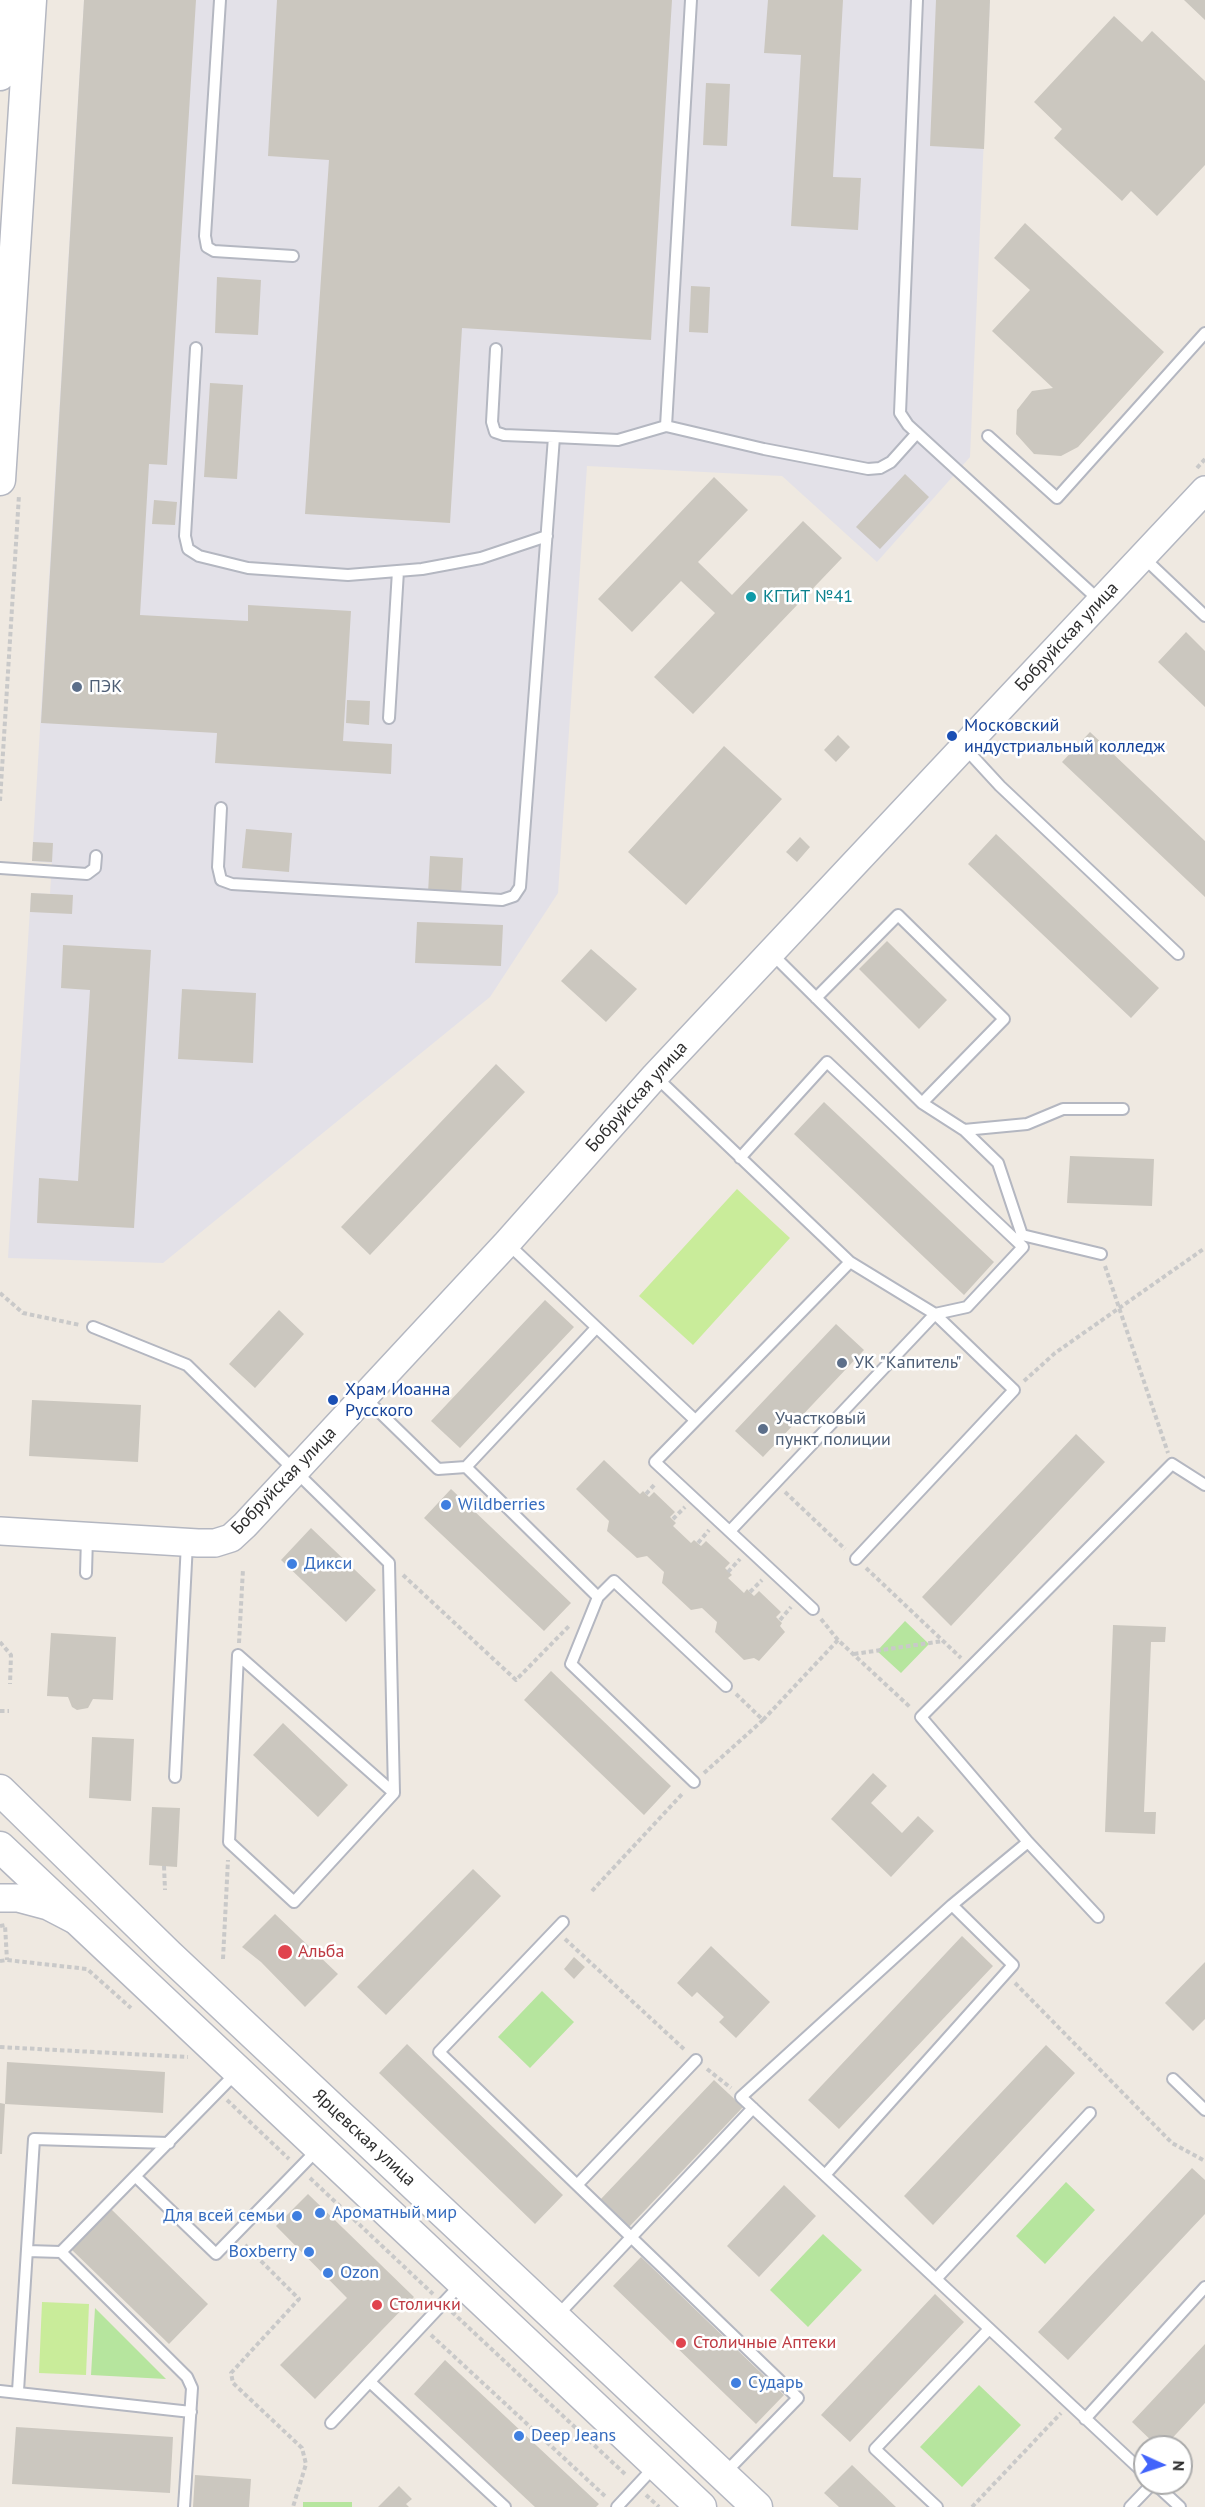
<!DOCTYPE html>
<meta charset="utf-8">
<style>
body{margin:0}
#map{position:relative;width:1205px;height:2507px;overflow:hidden;background:#efe9e1;font-family:"PT Sans",sans-serif}
canvas{display:block}
.north{position:absolute;left:1133px;top:2435px;width:60px;height:60px;box-sizing:border-box;background:#fff;border:2px solid #ababab;border-radius:50%;rotate:93deg;font-size:16px;font-weight:700;line-height:24px;text-align:center;color:#2e2e2e}
.north::after{content:'';display:block;margin:auto;width:21px;height:27px;background:#4264fb;clip-path:polygon(50% 0,100% 100%,50% 72%,0 100%)}
</style>
<div id="map">
<canvas width="1205" height="2507"></canvas>
<div class="north">N</div>
</div>
<script>
const g = document.querySelector('canvas').getContext('2d');
g.lineJoin = 'round';
function paint(path, color) {
  g.fillStyle = color;
  g.fill(path, 'evenodd');
}
function shape(rows) {
  const path = new Path2D();
  for (const r of rows) {
    path.moveTo(r[0], r[1]);
    for (let i = 2; i < r.length; i += 2) path.lineTo(r[i], r[i + 1]);
  }
  return path;
}
function stroke(path, color, width, dash) {
  g.strokeStyle = color;
  g.lineWidth = width;
  g.lineCap = dash ? 'butt' : 'round';
  g.setLineDash(dash || []);
  g.stroke(path);
}
function label(font, color, halo, rows, align = 'center') {
  g.font = font + ' "PT Sans",sans-serif';
  g.lineWidth = 5;
  g.setLineDash([]);
  g.textBaseline = 'middle';
  g.strokeStyle = halo;
  g.fillStyle = color;
  for (const [text, x, y, turn = 0] of rows) {
    g.save();
    g.translate(x, y);
    g.rotate((+turn || 0) * Math.PI / 180);
    g.textAlign = isNaN(turn) ? turn : align;
    if (halo) g.strokeText(text, 0, 0);
    g.fillText(text, 0, 0);
    g.restore();
  }
}
paint(shape([
 [84,0,990,0,970,457,877,562,782,476,587,466,558,893,490,997,163,1263,8,1258,31,893,50,894,52,863,32,861]
]), '#e3e1e8');
paint(shape([
 [905,1621,929,1644,901,1673,877,1651],
 [542,1991,574,2022,530,2068,498,2037],
 [1066,2182,1095,2210,1045,2264,1016,2236],
 [823,2234,862,2270,808,2327,770,2290],
 [95,2308,166,2379,91,2375],
 [979,2385,1021,2425,962,2487,920,2447],
 [303,2502,352,2502,352,2507,303,2507]
]), '#b6e59e');
paint(shape([
 [737,1189,790,1238,693,1345,639,1296],
 [42,2302,89,2304,86,2375,39,2373]
]), '#c9ec9a');
paint(shape([
 [84,0,196,0,167,465,149,464,140,615,248,621,248,605,351,611,343,741,392,744,391,774,215,763,217,733,41,723],
 [277,0,672,0,651,340,462,328,450,523,305,514,329,160,268,156],
 [768,0,843,0,833,177,861,178,858,230,791,226,801,55,764,53],
 [936,0,990,0,984,149,930,146],
 [1184,0,1205,0,1205,20],
 [1114,16,1142,42,1152,31,1205,81,1205,165,1157,216,1131,191,1122,201,1054,138,1062,129,1034,102],
 [706,83,730,84,727,146,703,145],
 [1025,223,1164,352,1078,447,1061,456,1034,454,1016,434,1017,410,1032,391,1053,388,992,331,1030,290,994,258],
 [217,277,261,280,258,335,215,333],
 [691,286,710,287,708,333,689,332],
 [210,383,243,385,237,479,204,477],
 [905,474,929,497,880,549,856,527],
 [714,477,748,510,698,562,732,595,803,521,842,558,693,714,654,677,715,613,681,581,632,632,598,599],
 [154,500,177,502,175,525,152,524],
 [1186,632,1205,651,1205,707,1158,662],
 [347,700,370,701,369,725,346,723],
 [1090,732,1205,841,1205,897,1062,762],
 [838,735,850,747,836,762,824,750],
 [724,746,782,799,686,905,628,852],
 [246,829,292,833,289,872,242,868],
 [996,834,1159,988,1131,1018,968,864],
 [800,837,810,847,797,862,786,852],
 [33,842,53,843,52,862,32,861],
 [430,856,463,858,461,895,428,893],
 [31,893,73,895,72,914,30,912],
 [417,922,503,925,501,966,415,963],
 [887,941,947,1000,919,1029,859,969],
 [63,945,151,950,134,1228,37,1223,39,1178,78,1181,90,990,61,988],
 [591,949,637,989,606,1022,561,981],
 [182,989,256,993,253,1063,178,1059],
 [496,1064,525,1092,370,1255,341,1227],
 [824,1102,994,1262,964,1295,794,1134],
 [1070,1156,1154,1159,1152,1206,1067,1203],
 [545,1300,574,1327,460,1448,431,1421],
 [279,1310,304,1334,255,1388,229,1364],
 [836,1324,864,1350,763,1457,735,1431],
 [32,1400,141,1405,138,1462,29,1456],
 [1076,1434,1105,1462,951,1626,922,1597],
 [604,1460,640,1494,643,1491,649,1497,654,1492,675,1512,670,1517,676,1523,673,1526,691,1543,694,1540,701,1546,706,1541,730,1563,725,1568,732,1575,728,1578,744,1593,747,1589,754,1596,759,1591,781,1612,776,1617,782,1623,780,1626,785,1632,759,1661,754,1658,744,1660,715,1632,717,1622,702,1608,691,1610,662,1583,664,1572,647,1556,637,1558,607,1531,609,1521,576,1489],
 [451,1489,571,1603,544,1631,424,1518],
 [311,1528,376,1590,346,1622,281,1560],
 [1113,1625,1166,1627,1165,1642,1151,1642,1144,1812,1156,1812,1155,1834,1105,1832],
 [51,1633,116,1637,113,1700,93,1699,88,1708,77,1710,72,1707,68,1697,47,1696],
 [551,1671,671,1786,644,1815,524,1700],
 [283,1723,348,1785,318,1817,253,1755],
 [92,1737,134,1739,131,1801,89,1798],
 [873,1773,887,1786,871,1803,902,1833,918,1816,934,1831,891,1877,831,1819],
 [152,1807,180,1808,177,1867,149,1865],
 [473,1869,501,1896,386,2015,357,1987],
 [275,1914,338,1974,305,2007,261,1962,242,1947],
 [962,1936,993,1966,839,2129,808,2100],
 [711,1946,770,2002,736,2038,719,2022,724,2017,697,1992,692,1997,677,1983],
 [574,1957,585,1967,574,1979,564,1969],
 [1205,1962,1205,2019,1193,2031,1165,2003],
 [407,2044,563,2195,535,2224,379,2073],
 [1046,2045,1075,2073,933,2225,904,2196],
 [7,2062,165,2072,163,2113,5,2104,2,2154,0,2154,0,2103,5,2104],
 [714,2080,743,2107,629,2227,600,2200],
 [1192,2168,1205,2180,1205,2214,1068,2360,1038,2332],
 [784,2185,816,2216,759,2277,727,2246],
 [308,2194,414,2297,315,2399,280,2365,347,2298,276,2226],
 [111,2209,208,2304,169,2344,72,2250],
 [641,2257,784,2395,756,2424,613,2286],
 [935,2294,964,2322,850,2442,821,2415],
 [1205,2344,1205,2403,1164,2447,1158,2447,1132,2422],
 [445,2360,599,2504,596,2507,535,2507,414,2394],
 [16,2427,173,2437,170,2493,12,2484],
 [852,2465,896,2507,839,2507,824,2493],
 [195,2475,251,2479,249,2507,193,2507],
 [399,2486,412,2499,406,2504,409,2507,378,2507]
]), '#cbc7bf');
const service = shape([
 [220,0,205,236,207,247,214,251,293,256],
 [917,0,900,413,908,425,1100,601],
 [196,348,185,536,188,549,199,556,248,568,348,575,422,569,481,558,547,536],
 [496,349,492,422,495,432,504,435,554,437],
 [666,426,764,449,868,469,880,468,891,462,917,433],
 [988,436,1057,498,1205,333],
 [1143,557,1205,616],
 [389,718,398,571],
 [965,748,1000,786,1178,954],
 [221,808,218,867,221,880,232,884,502,900,514,896,520,887,554,437,618,440,666,426,691,0],
 [0,868,87,874,95,868,96,856],
 [771,953,922,1103,964,1130,998,1163,1022,1235,1101,1254],
 [816,998,898,915,1004,1019,922,1103],
 [655,1076,850,1262,935,1314,1014,1390,856,1559],
 [964,1130,1027,1124,1063,1109,1123,1109],
 [507,1243,695,1420],
 [93,1327,187,1365,389,1563,394,1793,294,1902,229,1842,238,1655],
 [365,1398,438,1469,466,1467,598,1597],
 [466,1467,596,1328],
 [730,1531,935,1314,967,1307,1023,1247,827,1062,740,1158],
 [86,1573,87,1537],
 [813,1609,655,1462,850,1262],
 [238,1655,394,1793],
 [175,1777,187,1543],
 [694,1782,571,1664,598,1597,614,1581,726,1686],
 [1028,1842,952,1905,741,2097,1145,2474],
 [1098,1917,1028,1842,921,1717,1172,1464,1205,1485],
 [563,1922,439,2052,798,2398,725,2473],
 [1173,2079,1205,2110],
 [825,2175,1013,1965,952,1905],
 [136,2177,216,2254,319,2148],
 [578,2184,696,2060],
 [27,2251,61,2252,236,2073],
 [61,2252,187,2377,192,2388,184,2507],
 [936,2279,1090,2113],
 [556,2317,753,2108],
 [370,2382,505,2507],
 [0,2391,191,2412],
 [18,2391,34,2139,169,2143],
 [1085,2419,1205,2287],
 [331,2423,462,2283],
 [1154,2483,1180,2507],
 [617,2507,656,2465],
 [937,2507,875,2449,989,2329],
 [1130,2507,1153,2483]
]);
const tertiary = shape([
 [0,1531,198,1543,215,1543,231,1538,245,1525,507,1243,655,1076,1205,490],
 [0,1898,18,1898,48,1906,73,1919]
]);
const secondary = shape([
 [0,75,5,0],
 [0,480,31,0],
 [0,1790,168,1954,757,2507],
 [0,1847,701,2507]
]);
stroke(service, '#b4b7c1', 14);
stroke(tertiary, '#b4b7c1', 30);
stroke(secondary, '#b4b7c1', 33);
stroke(shape([
 [1197,468,1205,459],
 [0,801,19,495],
 [1105,1266,1168,1453],
 [0,1293,23,1313,80,1325],
 [1024,1381,1055,1353,1205,1248],
 [785,1492,845,1549],
 [646,1494,656,1483],
 [673,1519,685,1507],
 [698,1543,709,1530],
 [866,1568,961,1658],
 [728,1572,740,1559],
 [403,1575,516,1680,569,1626],
 [750,1592,762,1580],
 [821,1619,838,1640],
 [780,1620,791,1607],
 [0,1642,11,1655,10,1684],
 [239,1643,243,1569],
 [854,1654,943,1641],
 [736,1694,763,1720,838,1640,911,1708],
 [0,1711,9,1711],
 [704,1773,763,1720],
 [164,1866,165,1890],
 [592,1891,683,1793],
 [0,1926,5,1925,7,1960],
 [565,1939,685,2050],
 [223,1959,228,1860],
 [0,1961,7,1960,87,1969,131,2008],
 [1015,1983,1172,2143,1205,2161],
 [0,2047,188,2057],
 [707,2069,731,2088],
 [227,2100,289,2159],
 [310,2178,433,2294],
 [245,2245,299,2299,231,2373,233,2383,302,2448,306,2464,293,2507],
 [452,2312,626,2475],
 [431,2335,606,2497],
 [646,2495,659,2507],
 [972,2507,1061,2413]
]), '#c9c9c9', 4, [4.5, 3]);
stroke(service, '#fff', 10);
stroke(tertiary, '#fff', 27);
stroke(secondary, '#fff', 30);
for (const [x, y, r, color] of [
 [751,597,6,"#0f9aa8"],
 [77,687,6,"#5c6f8a"],
 [952,736,6,"#1a4fb4"],
 [842,1363,6,"#5c6f8a"],
 [333,1400,6,"#1a4fb4"],
 [763,1429,6,"#5c6f8a"],
 [446,1505,6,"#3f7fe0"],
 [292,1564,6,"#3f7fe0"],
 [285,1952,8,"#e0444e"],
 [320,2213,6,"#3f7fe0"],
 [297,2216,6,"#3f7fe0"],
 [309,2252,6,"#3f7fe0"],
 [328,2273,6,"#3f7fe0"],
 [377,2305,6,"#e0444e"],
 [681,2343,6,"#e0444e"],
 [736,2383,6,"#3f7fe0"],
 [519,2436,6,"#3f7fe0"]
]) {
  const dot = new Path2D();
  dot.arc(x, y, r, 0, 2 * Math.PI);
  g.fillStyle = color;
  g.fill(dot);
  stroke(dot, '#fff', 2);
}
label('18px', '#0d838f', '#fff', [
 ["КГТиТ №41",763,597]
], 'left');
label('18px', '#2e2e2e', '#fff', [
 ["Бобруйская улица",1067,637,-47],
 ["Бобруйская улица",637,1097,-48],
 ["Бобруйская улица",284,1481,-46],
 ["Ярцевская улица",364,2138,43]
]);
label('18px', '#4e5e75', '#fff', [
 ["ПЭК",89,687],
 ["УК \"Капитель\"",854,1363],
 ["Участковый",775,1419],
 ["пункт полиции",775,1440]
], 'left');
label('18px', '#164399', '#fff', [
 ["Московский",964,726],
 ["индустриальный колледж",964,747],
 ["Храм Иоанна",345,1390],
 ["Русского",345,1411]
], 'left');
label('18px', '#366cbe', '#fff', [
 ["Wildberries",458,1505],
 ["Дикси",304,1564],
 ["Ароматный мир",332,2213],
 ["Для всей семьи",285,2216,"right"],
 ["Boxberry",297,2252,"right"],
 ["Ozon",340,2273],
 ["Сударь",748,2383],
 ["Deep Jeans",531,2436]
], 'left');
label('18px', '#be3a42', '#fff', [
 ["Альба",298,1952],
 ["Столички",389,2305],
 ["Столичные Аптеки",693,2343]
], 'left');
</script>
